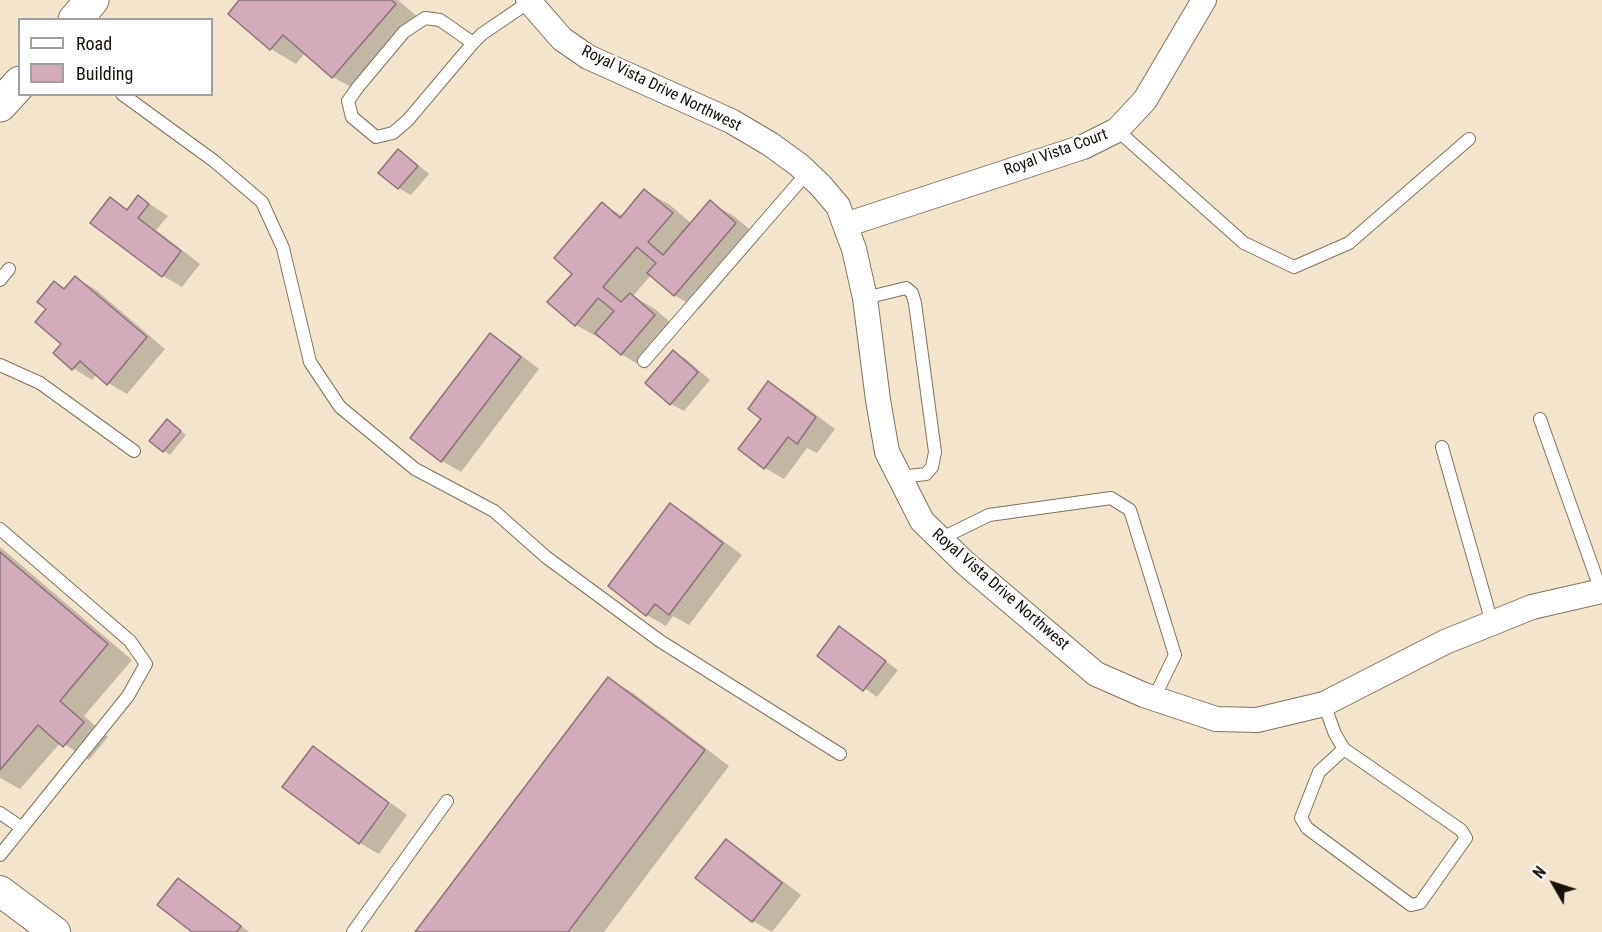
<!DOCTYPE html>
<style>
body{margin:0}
#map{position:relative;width:1602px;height:932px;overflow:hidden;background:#f3e4cd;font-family:"Roboto Condensed",sans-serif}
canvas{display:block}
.legend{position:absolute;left:18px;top:18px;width:195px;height:78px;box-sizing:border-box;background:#fff;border:2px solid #a2a09d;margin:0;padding:8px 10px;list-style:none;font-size:18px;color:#161109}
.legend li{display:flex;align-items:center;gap:12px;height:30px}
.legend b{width:30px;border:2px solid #a2a09d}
.north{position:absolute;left:1524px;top:854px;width:60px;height:60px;-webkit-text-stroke:4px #fff;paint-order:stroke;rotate:309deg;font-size:16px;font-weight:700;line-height:24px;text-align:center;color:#161109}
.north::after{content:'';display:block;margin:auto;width:21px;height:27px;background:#161109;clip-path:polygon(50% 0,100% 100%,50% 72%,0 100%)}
</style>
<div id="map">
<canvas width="1602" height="932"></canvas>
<ul class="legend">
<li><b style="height:8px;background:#fff"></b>Road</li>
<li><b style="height:16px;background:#d2acba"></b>Building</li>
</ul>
<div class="north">N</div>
</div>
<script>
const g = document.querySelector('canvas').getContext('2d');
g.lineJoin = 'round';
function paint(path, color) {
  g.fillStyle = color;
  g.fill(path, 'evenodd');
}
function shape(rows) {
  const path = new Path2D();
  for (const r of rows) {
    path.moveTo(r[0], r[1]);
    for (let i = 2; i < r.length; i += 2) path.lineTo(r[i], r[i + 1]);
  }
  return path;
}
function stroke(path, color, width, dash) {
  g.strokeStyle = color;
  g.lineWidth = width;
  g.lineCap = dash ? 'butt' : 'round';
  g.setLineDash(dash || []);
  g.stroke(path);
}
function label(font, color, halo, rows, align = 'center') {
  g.font = font + ' "Roboto Condensed",sans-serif';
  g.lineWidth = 4.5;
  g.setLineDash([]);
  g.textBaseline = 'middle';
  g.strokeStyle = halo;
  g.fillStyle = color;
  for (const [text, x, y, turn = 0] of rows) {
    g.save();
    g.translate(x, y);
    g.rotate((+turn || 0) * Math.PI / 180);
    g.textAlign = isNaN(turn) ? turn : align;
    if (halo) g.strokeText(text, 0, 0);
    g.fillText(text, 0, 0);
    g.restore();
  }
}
paint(shape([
 [241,0,398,0,420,19,358,91,333,77,305,53,296,64,271,49,230,13],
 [399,151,411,159,429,174,411,195,399,188],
 [645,191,670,205,692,224,710,202,735,217,760,238,699,309,674,295,651,275,633,296,655,309,679,330,646,369,621,354,602,337,601,339,576,325,574,273,602,204,623,216],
 [139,197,168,216,156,230,200,264,182,287,163,276,110,199,129,210],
 [75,278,95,289,165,349,127,394,108,383,97,374,92,380,73,368,48,309,55,282,66,289],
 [490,335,509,346,539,369,461,472,442,461],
 [673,352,686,359,710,380,684,411,671,404],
 [769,383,788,394,835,429,817,453,807,448,784,479,765,468,763,418],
 [173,425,186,435,170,455,151,441],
 [671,505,690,516,742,555,689,625,673,616,666,626,647,615],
 [0,547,132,660,84,716,108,737,89,760,61,742,20,789,0,778],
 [840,628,898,670,877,697,819,656],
 [608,678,633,693,729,766,604,932,417,932],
 [313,748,332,759,388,801,358,842],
 [391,803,407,815,379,854,360,843],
 [726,841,745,852,801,895,772,932,753,921],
 [178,880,191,887,249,932,194,932]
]), '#0003');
const building = shape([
 [239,0,391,0,396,4,332,78,283,35,270,50,228,14,239,0],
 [398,149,418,166,398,189,378,173,398,149],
 [644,189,673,213,648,242,663,255,710,200,736,223,674,296,647,273,656,263,637,247,603,287,621,302,630,293,655,315,621,355,595,333,614,311,598,298,575,326,547,302,572,274,554,258,602,202,620,218,644,189],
 [138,195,149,204,138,218,181,251,162,277,90,223,110,197,127,210,138,195],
 [75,276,147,337,107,385,80,361,72,370,53,353,61,344,35,322,46,309,37,302,54,281,64,289,75,276],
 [490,333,521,357,441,462,410,438,490,333],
 [673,350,698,372,670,405,645,383,673,350],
 [768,381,816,417,797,444,788,437,764,469,738,449,761,419,748,409,768,381],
 [167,419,181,431,163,452,149,441,167,419],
 [670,503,723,543,669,615,655,604,646,616,608,586,670,503],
 [0,552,108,644,60,701,84,722,63,747,38,725,0,770,0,552],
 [839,626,886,661,863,691,817,656,839,626],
 [608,677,705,750,568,932,415,932,608,677],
 [313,746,389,803,359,844,282,787,313,746],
 [726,839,782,883,752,922,695,878,726,839],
 [178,878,241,926,237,932,192,932,157,905,178,878]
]);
paint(building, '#d2acba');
stroke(building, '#8b727b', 1.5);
const service = shape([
 [473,43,440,20,425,18,404,32,358,87,348,101,352,117,376,137,393,133,408,120,473,43,482,34,529,2],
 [122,94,214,161,262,202,283,248,310,362,340,407,415,469,494,511,546,557,660,641,840,754],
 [1117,130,1244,243,1294,267,1349,243,1469,139],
 [0,280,9,269],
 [865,298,906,288,912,293,915,303,935,452,932,467,926,474,900,477],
 [644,361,807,173],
 [0,365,40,383,134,451],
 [1540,419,1601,591],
 [1442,447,1492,623],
 [0,529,130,641,146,664,128,696,0,855],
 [940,539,989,515,1111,498,1130,510,1175,655,1154,698],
 [1324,704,1335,734,1344,749,1461,830,1466,838,1420,903,1411,905,1307,828,1301,818,1319,772,1344,749],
 [0,813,22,828],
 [353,932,447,801]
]);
const minor = shape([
 [528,0,562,39,588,57,731,121,770,144,799,165,821,186,838,206,854,249,865,298,878,400,887,452,922,521,965,563,1096,674,1144,695,1216,719,1257,720,1324,704,1445,642,1532,607,1602,591],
 [845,225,1083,147,1117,130,1145,100,1204,0]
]);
const tertiary = shape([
 [0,891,55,932]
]);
const secondary = shape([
 [75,20,92,0],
 [0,105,20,83]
]);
stroke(service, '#80735e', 14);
stroke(minor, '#80735e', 26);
stroke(tertiary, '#80735e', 32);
stroke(secondary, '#80735e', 35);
stroke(service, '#fff', 12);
stroke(minor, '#fff', 24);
stroke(tertiary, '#fff', 30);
stroke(secondary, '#fff', 33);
label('16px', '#161109', '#fff', [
 ["Royal Vista Drive Northwest",661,89,26],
 ["Royal Vista Court",1056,153,-20],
 ["Royal Vista Drive Northwest",1000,590,41]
]);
</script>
